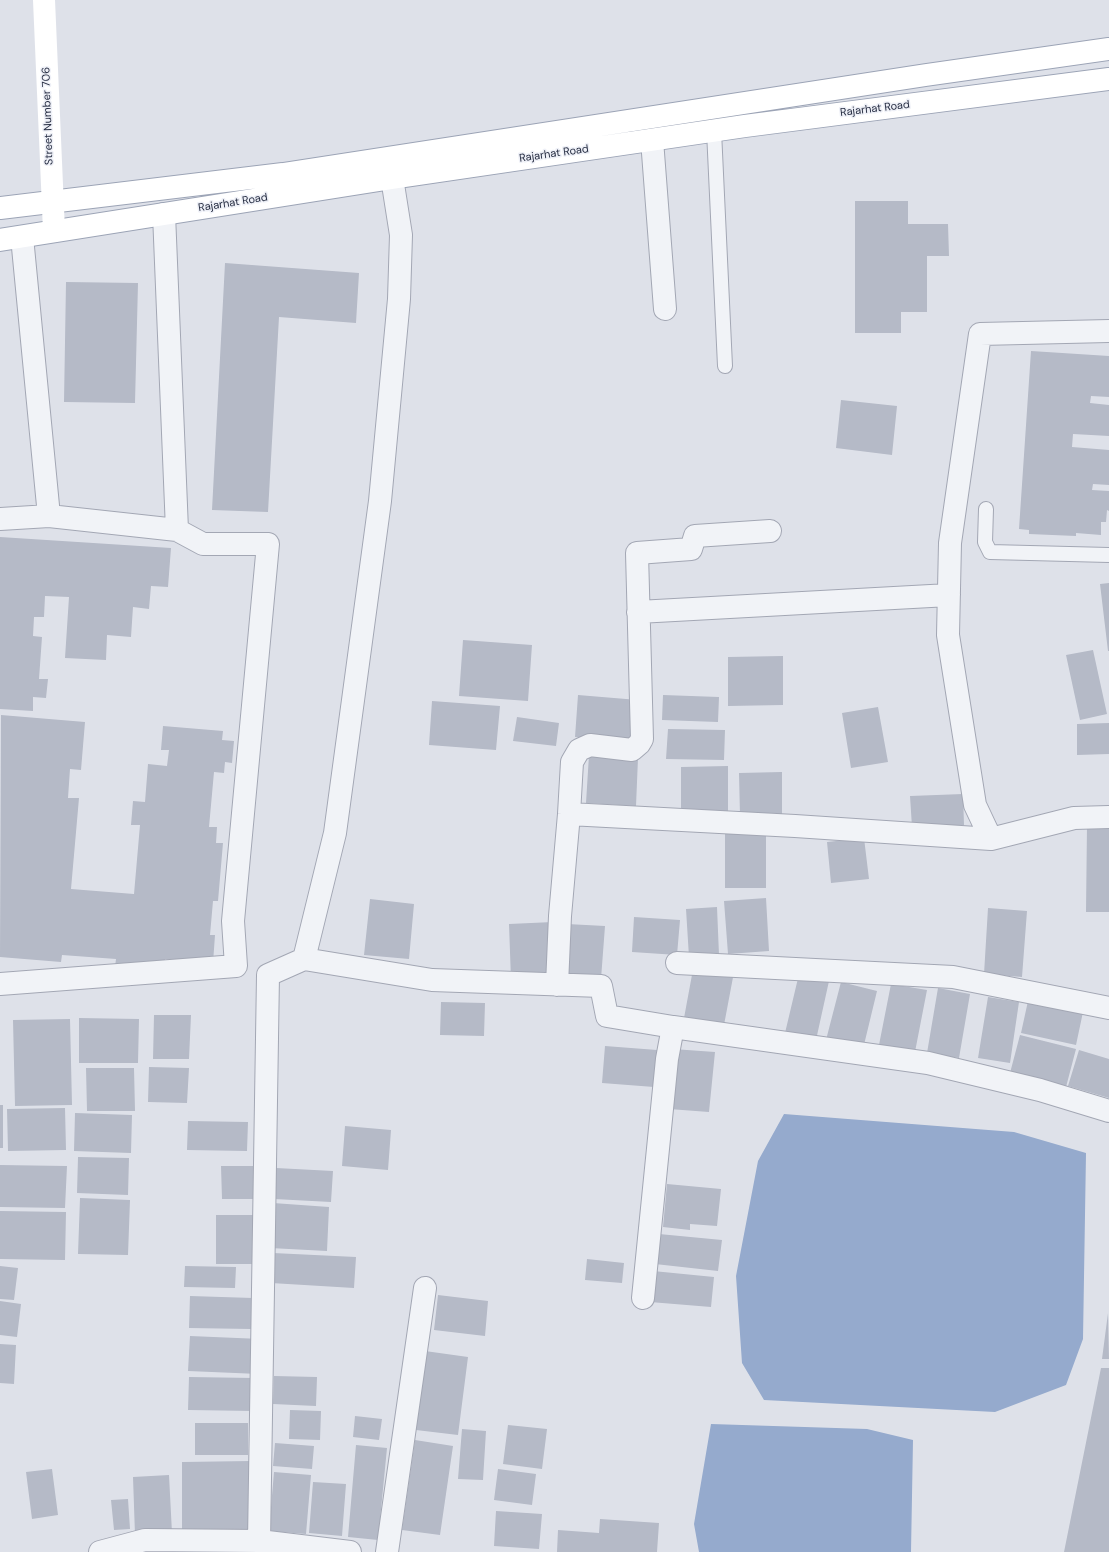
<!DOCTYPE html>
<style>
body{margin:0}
canvas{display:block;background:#dee1e9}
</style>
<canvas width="1109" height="1552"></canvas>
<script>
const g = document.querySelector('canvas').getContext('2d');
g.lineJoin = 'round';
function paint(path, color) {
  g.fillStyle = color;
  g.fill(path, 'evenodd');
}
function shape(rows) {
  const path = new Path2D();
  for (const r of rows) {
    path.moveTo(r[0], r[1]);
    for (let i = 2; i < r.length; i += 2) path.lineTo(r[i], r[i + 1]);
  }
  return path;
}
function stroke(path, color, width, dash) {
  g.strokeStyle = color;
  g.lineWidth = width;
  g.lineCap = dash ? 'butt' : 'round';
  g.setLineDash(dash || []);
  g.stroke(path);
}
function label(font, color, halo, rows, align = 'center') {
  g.font = font + ' "DM Sans",sans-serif';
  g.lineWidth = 3;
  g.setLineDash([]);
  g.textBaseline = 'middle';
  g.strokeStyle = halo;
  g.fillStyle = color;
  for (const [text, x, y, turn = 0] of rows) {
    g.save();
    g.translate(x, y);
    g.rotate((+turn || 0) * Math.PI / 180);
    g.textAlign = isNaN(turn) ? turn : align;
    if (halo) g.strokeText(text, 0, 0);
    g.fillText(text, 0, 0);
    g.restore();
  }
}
paint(shape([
 [784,1114,1014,1132,1086,1153,1083,1339,1066,1385,995,1412,764,1400,742,1363,736,1276,758,1161],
 [711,1424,867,1429,913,1440,911,1552,699,1552,694,1524]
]), '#95aacd');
paint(shape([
 [855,201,908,201,908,224,948,224,949,256,927,256,927,312,901,312,901,333,855,333],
 [225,263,359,273,356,323,279,317,268,512,212,510],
 [66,282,138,283,135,403,64,402],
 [1031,351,1109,356,1109,397,1091,396,1090,403,1109,405,1109,436,1073,434,1072,447,1109,450,1109,485,1093,484,1092,490,1109,491,1109,511,1107,510,1106,522,1101,522,1101,535,1076,533,1076,536,1029,534,1029,530,1019,529],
 [841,400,897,406,892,455,836,448],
 [0,537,171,548,168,587,151,586,149,609,133,607,131,637,107,635,106,660,65,658,69,597,45,596,44,617,34,617,33,636,42,637,39,679,48,679,46,698,33,697,33,711,0,709],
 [1109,583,1109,651,1108,651,1100,584],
 [463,640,532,645,528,701,459,696],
 [1093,650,1107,714,1080,720,1066,655],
 [783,656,783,705,728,706,728,657],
 [578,695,638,700,635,742,575,737],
 [663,695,719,697,718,722,662,720],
 [432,701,500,706,496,750,429,745],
 [878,707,888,762,851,768,842,713],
 [1,715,85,722,81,770,70,769,68,798,79,798,71,889,134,894,140,825,131,825,133,801,145,802,148,764,167,766,169,750,161,750,163,726,223,731,222,740,234,741,232,763,225,762,224,773,214,772,209,827,217,827,216,843,223,843,218,901,213,901,210,935,215,935,213,963,165,959,164,970,115,967,116,959,62,955,61,962,0,957],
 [517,717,559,723,556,746,513,741],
 [1109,723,1109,754,1077,755,1077,724],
 [668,729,725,730,724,760,666,759],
 [589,755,638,758,636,806,586,803],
 [728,766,728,816,681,816,681,767],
 [782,772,782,815,740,816,739,773],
 [963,794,964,825,912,827,910,796],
 [1087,825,1109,826,1109,912,1086,912],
 [725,834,766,834,766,888,725,888],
 [864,838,869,879,831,883,827,842],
 [766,898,769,951,728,954,724,901],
 [370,899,414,904,409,959,364,955],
 [717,907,719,955,689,957,686,909],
 [988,908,1027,911,1022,977,984,974],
 [634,917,680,920,677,955,632,952],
 [553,922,549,978,511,980,509,924],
 [567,924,605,926,601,979,563,976],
 [694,964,734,972,724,1025,684,1018],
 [799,974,829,981,816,1040,785,1033],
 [841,982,877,991,863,1049,826,1040],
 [891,984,927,990,914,1057,878,1050],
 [938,988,970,994,959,1058,927,1053],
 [988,997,1019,1002,1010,1063,978,1058],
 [1028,1001,1083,1012,1076,1045,1021,1033],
 [441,1002,485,1003,484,1036,440,1035],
 [154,1015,191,1015,189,1059,153,1059],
 [79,1018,139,1019,138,1063,79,1063],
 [70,1019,72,1105,15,1106,13,1020],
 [1020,1035,1076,1049,1066,1087,1010,1073],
 [605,1046,657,1050,654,1087,602,1083],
 [673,1049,715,1052,709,1112,669,1109],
 [1079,1050,1109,1059,1109,1098,1068,1086],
 [149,1067,189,1068,187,1103,148,1102],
 [86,1068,134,1068,135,1111,87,1111],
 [0,1105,3,1105,3,1148,0,1148],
 [65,1108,66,1150,8,1151,7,1109],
 [75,1113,132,1115,131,1153,74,1151],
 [188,1121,248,1122,247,1151,187,1150],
 [345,1126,391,1130,388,1170,342,1166],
 [78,1157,129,1158,128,1195,77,1193],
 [0,1165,67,1166,65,1208,0,1207],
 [221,1166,254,1166,254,1199,222,1199],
 [276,1168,333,1171,331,1202,274,1199],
 [667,1184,721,1189,717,1226,690,1224,690,1230,663,1227],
 [80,1198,130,1200,128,1255,78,1254],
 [273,1203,329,1207,327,1251,270,1248],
 [0,1211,66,1212,65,1260,0,1259],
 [216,1215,253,1215,253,1264,216,1264],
 [659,1234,722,1240,718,1271,655,1264],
 [273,1253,356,1257,354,1288,271,1283],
 [587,1259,624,1263,622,1283,585,1280],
 [0,1266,18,1268,14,1300,0,1299],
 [185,1266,236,1267,235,1288,184,1287],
 [653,1271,714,1277,711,1307,650,1302],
 [438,1295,488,1301,485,1336,434,1330],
 [190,1296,253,1298,251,1329,189,1328],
 [0,1301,21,1304,17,1337,0,1335],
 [1108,1313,1109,1359,1102,1359],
 [190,1336,261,1339,259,1374,188,1371],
 [0,1344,16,1345,14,1384,0,1383],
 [425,1351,468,1357,458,1435,416,1430],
 [1101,1368,1109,1368,1109,1552,1064,1552],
 [274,1376,317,1377,316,1406,273,1404],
 [189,1377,254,1378,254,1411,188,1410],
 [290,1410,321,1411,320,1440,289,1439],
 [355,1416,382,1419,379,1440,353,1437],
 [195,1423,248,1423,248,1455,195,1455],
 [508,1425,547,1429,542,1469,503,1464],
 [462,1429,486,1431,483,1480,458,1479],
 [415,1440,453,1446,440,1535,402,1530],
 [275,1443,314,1446,312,1469,273,1466],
 [356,1445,387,1448,378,1540,348,1537],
 [251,1461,251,1530,182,1531,182,1462],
 [52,1469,58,1515,32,1519,26,1472],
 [498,1469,536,1474,532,1505,494,1500],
 [274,1472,311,1475,306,1534,269,1531],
 [169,1475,172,1533,135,1535,133,1477],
 [313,1482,346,1484,342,1536,309,1533],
 [128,1499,130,1529,114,1530,111,1500],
 [496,1511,542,1514,539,1549,494,1546],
 [600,1519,659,1523,657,1552,557,1552,558,1530,599,1533]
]), '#b5bac7');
const lane = shape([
 [714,131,725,366],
 [986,509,985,542,990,552,1109,555]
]);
const street = shape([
 [652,140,665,309],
 [22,237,49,516],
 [1109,331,980,334,950,543,948,635,975,805,991,839,1074,818,1109,817],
 [0,519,49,516,177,530],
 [638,612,949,595],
 [569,814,795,826,991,839],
 [304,959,335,833,380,501,399,299,401,235,389,159],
 [677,963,953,977,1109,1008],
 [0,984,236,966,233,921,268,544,203,544,177,530,164,214],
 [557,985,560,916,569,814,572,762,579,750,590,745,632,750,639,744,642,739,637,553,691,549,695,536,770,531],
 [643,1298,667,1059,673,1027,928,1063,1040,1090,1109,1111],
 [259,1541,268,975,304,959,432,980,601,986,607,1016,673,1027],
 [100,1552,145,1540,259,1541,350,1552],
 [387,1552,425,1288]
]);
const primary = shape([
 [0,208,283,174,926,75,1109,49],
 [0,240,392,178,745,126,1109,79]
]);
stroke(lane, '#a3a7b4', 16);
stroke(street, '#a3a7b4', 24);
stroke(primary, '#9ca4b6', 24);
stroke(lane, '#f1f3f7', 14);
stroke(street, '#f1f3f7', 22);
stroke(shape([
 [44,0,54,231]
]), '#fff', 22);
stroke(primary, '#fff', 22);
label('11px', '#262d42', '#eef0f7', [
 ["Rajarhat Road",875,109,-7],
 ["Street Number 706",48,116,-92],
 ["Rajarhat Road",554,154,-8],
 ["Rajarhat Road",233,203,-9]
]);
</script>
